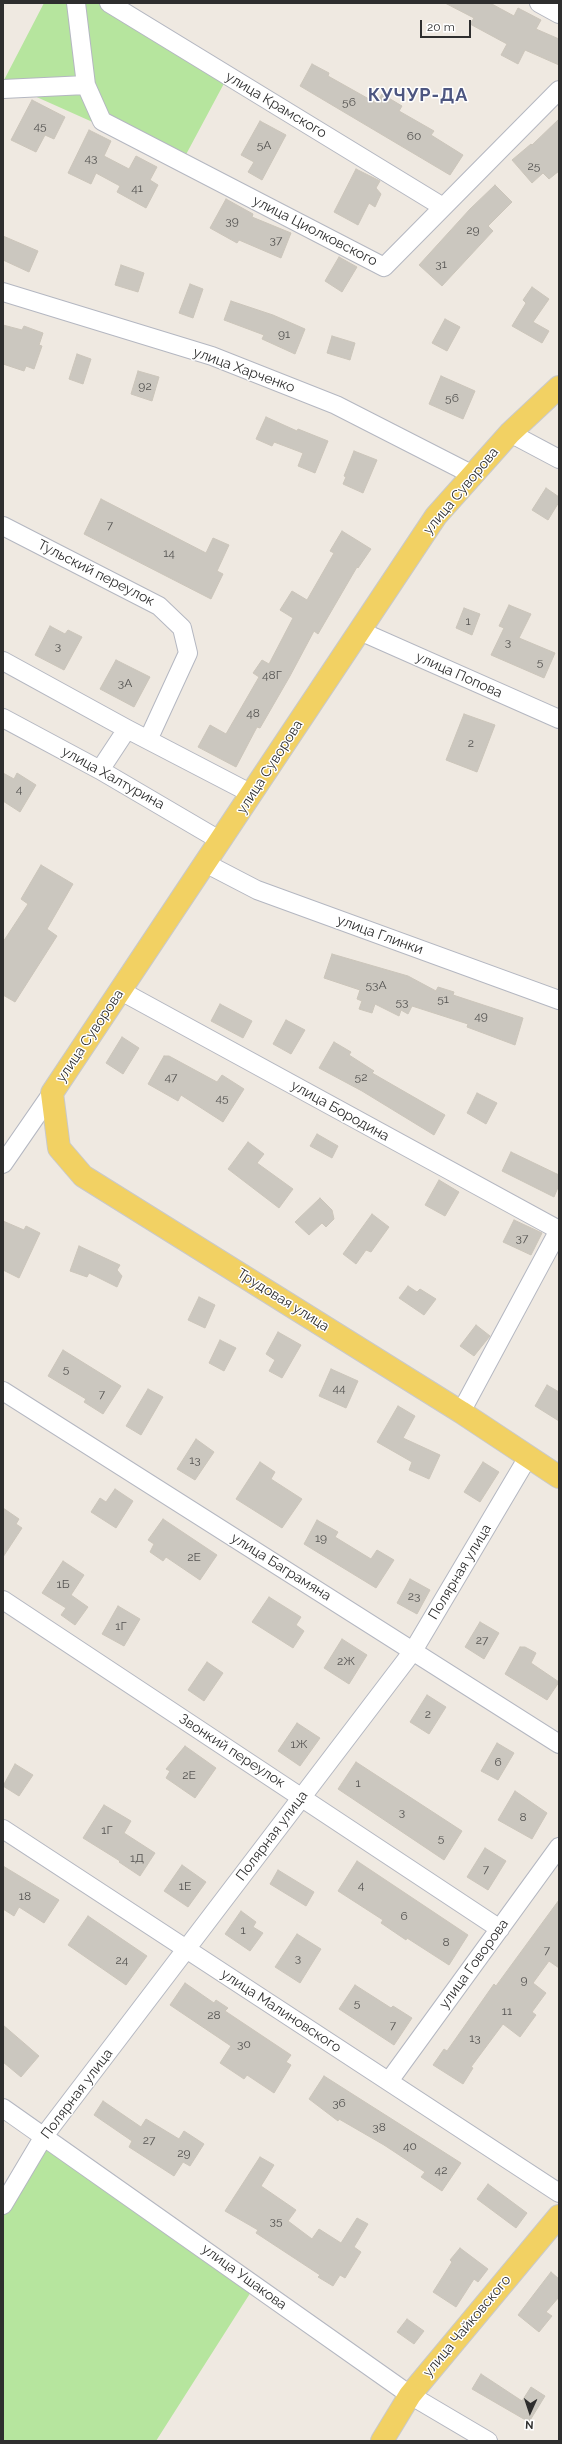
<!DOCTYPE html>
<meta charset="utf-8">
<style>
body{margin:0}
#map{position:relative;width:562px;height:2444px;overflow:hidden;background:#efe9e1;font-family:Raleway,sans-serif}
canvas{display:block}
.frame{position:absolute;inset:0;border:4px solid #2e2e2e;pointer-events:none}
.north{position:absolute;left:510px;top:2392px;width:40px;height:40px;-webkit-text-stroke:3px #fff;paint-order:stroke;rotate:183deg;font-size:11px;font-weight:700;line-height:16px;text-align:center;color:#2e2e2e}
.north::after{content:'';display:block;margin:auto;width:14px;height:18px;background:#2e2e2e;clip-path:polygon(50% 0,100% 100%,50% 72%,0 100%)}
.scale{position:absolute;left:420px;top:20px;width:51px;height:18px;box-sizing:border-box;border:2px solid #2e2e2e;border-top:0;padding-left:5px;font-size:12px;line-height:14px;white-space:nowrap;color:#2e2e2e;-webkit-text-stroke:3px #fff;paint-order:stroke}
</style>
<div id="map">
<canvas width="562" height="2444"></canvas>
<div class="frame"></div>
<div class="north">N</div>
<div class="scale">20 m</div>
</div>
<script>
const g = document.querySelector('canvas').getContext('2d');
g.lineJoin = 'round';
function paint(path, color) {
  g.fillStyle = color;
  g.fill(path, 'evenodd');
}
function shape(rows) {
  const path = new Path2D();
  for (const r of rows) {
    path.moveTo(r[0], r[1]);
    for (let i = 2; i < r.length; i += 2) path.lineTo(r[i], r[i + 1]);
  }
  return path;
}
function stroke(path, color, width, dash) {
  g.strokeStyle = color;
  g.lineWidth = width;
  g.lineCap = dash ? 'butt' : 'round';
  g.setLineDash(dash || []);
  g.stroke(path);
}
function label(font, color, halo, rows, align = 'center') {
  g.font = font + ' Raleway,sans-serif';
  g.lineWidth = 3;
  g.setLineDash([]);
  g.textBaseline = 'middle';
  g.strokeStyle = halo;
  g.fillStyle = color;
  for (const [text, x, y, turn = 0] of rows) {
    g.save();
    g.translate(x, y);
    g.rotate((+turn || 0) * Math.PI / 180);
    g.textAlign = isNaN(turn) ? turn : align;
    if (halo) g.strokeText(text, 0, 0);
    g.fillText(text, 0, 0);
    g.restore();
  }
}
paint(shape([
 [44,3,109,3,228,76,182,162,3,82],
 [44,2136,256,2284,156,2441,3,2441,3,2205]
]), '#b6e59e');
const building = shape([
 [445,3,490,3,514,16,518,8,541,20,536,29,559,39,559,65,525,50,518,64,501,55,507,44,470,24,474,18,445,3],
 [312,64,329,73,328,76,376,103,382,94,402,106,399,111,434,131,431,135,463,155,450,175,300,86,312,64],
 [32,100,65,117,54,139,45,135,36,152,11,140,32,100],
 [559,119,559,171,549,179,543,173,532,183,512,160,531,144,532,145,559,119],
 [260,121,286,135,262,180,248,172,254,162,241,155,260,121],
 [89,130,111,141,104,156,129,169,136,156,157,167,150,180,158,185,146,208,117,192,120,186,96,173,91,184,68,173,89,130],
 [356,169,380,181,376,188,381,194,375,207,369,203,358,225,334,212,356,169],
 [495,185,512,202,488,226,493,231,442,286,419,265,470,209,495,185],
 [226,199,253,214,252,217,291,233,281,258,239,240,237,243,210,228,226,199],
 [3,236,38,251,29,272,3,260,3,236],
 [339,257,357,267,342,292,325,281,339,257],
 [121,265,144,273,138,292,115,285,121,265],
 [190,284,203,289,193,318,179,313,190,284],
 [532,287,549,299,533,322,549,331,542,343,512,326,526,303,523,300,532,287],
 [231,301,273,315,305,329,295,354,262,339,264,335,224,320,231,301],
 [445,319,460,327,447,351,432,343,445,319],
 [3,325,22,330,24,326,43,333,39,345,42,346,34,369,26,366,24,371,3,364,3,325],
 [332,336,355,343,350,360,327,353,332,336],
 [77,354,91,359,83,384,69,379,77,354],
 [138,371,159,377,152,401,131,394,138,371],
 [441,376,475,391,463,419,429,404,441,376],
 [266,417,297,431,298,429,328,441,315,473,298,466,303,453,274,442,272,446,256,439,266,417],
 [354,451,377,460,363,493,343,484,346,477,344,476,354,451],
 [546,488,559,497,559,502,548,520,532,510,546,488],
 [101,499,206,553,213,538,229,545,217,571,223,574,211,599,84,534,101,499],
 [342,531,371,549,358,568,357,567,318,634,314,631,290,676,260,728,257,727,236,767,198,747,210,725,226,734,259,677,253,673,262,660,269,664,293,618,280,610,292,591,307,600,334,553,330,551,342,531],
 [509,605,531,614,519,638,555,653,544,678,491,655,504,628,499,626,509,605],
 [464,608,480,614,472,635,456,628,464,608],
 [50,626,65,634,68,630,82,637,64,670,35,655,50,626],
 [116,660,150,677,134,707,100,689,116,660],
 [464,714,495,725,477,772,446,760,464,714],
 [3,773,14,779,17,773,36,785,20,812,3,801,3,773],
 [41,865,73,884,47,929,57,936,15,1002,3,995,3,942,28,904,21,899,41,865],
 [332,954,408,976,436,991,438,987,454,992,453,995,523,1018,515,1045,467,1027,468,1024,412,1006,408,1014,401,1010,399,1016,375,1004,372,1013,359,1009,362,1001,357,999,360,990,324,978,332,954],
 [220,1004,252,1021,243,1038,211,1021,220,1004],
 [286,1020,305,1030,291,1054,273,1044,286,1020],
 [122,1037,139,1048,123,1074,106,1063,122,1037],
 [334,1042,351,1052,349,1055,374,1071,372,1073,445,1115,434,1135,362,1091,319,1068,334,1042],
 [164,1056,169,1056,217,1082,222,1075,244,1089,223,1122,181,1095,178,1101,148,1084,164,1056],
 [477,1093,497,1103,486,1124,467,1113,477,1093],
 [317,1134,338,1146,332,1158,310,1146,317,1134],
 [248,1142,264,1154,257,1163,293,1189,279,1208,228,1169,248,1142],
 [511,1152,559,1175,559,1185,554,1197,502,1171,511,1152],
 [439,1180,459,1192,445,1216,425,1205,439,1180],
 [320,1198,332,1210,334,1219,326,1227,322,1223,309,1235,295,1222,320,1198],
 [372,1214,389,1227,371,1252,366,1250,356,1264,343,1254,372,1214],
 [514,1220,542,1233,531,1255,503,1242,514,1220],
 [3,1221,24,1230,26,1226,40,1233,19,1278,3,1270,3,1221],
 [79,1246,120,1265,117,1270,122,1276,117,1287,89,1273,87,1277,70,1271,79,1246],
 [408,1286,417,1292,420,1289,436,1299,424,1315,399,1298,408,1286],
 [199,1297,215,1305,205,1328,188,1320,199,1297],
 [476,1325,490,1336,474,1356,460,1346,476,1325],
 [278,1332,301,1345,282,1378,269,1371,275,1360,266,1354,278,1332],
 [220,1340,236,1348,224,1371,209,1363,220,1340],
 [63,1350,121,1386,103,1414,84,1402,86,1399,48,1376,63,1350],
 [331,1369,358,1381,346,1408,319,1396,331,1369],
 [547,1385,559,1392,559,1421,535,1406,547,1385],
 [148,1389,163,1397,141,1435,126,1426,148,1389],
 [398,1406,415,1416,403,1438,440,1455,429,1479,409,1470,412,1462,377,1442,398,1406],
 [196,1439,214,1452,195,1480,177,1469,196,1439],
 [260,1462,275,1472,271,1479,302,1499,282,1528,236,1499,260,1462],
 [483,1462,499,1472,480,1502,464,1492,483,1462],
 [115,1489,133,1501,116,1528,91,1512,100,1498,106,1502,115,1489],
 [3,1508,19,1519,16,1524,22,1528,3,1557,3,1508],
 [163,1519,217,1555,200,1580,166,1557,163,1561,150,1552,154,1544,148,1540,163,1519],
 [317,1520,338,1532,335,1537,371,1559,377,1550,394,1560,376,1588,304,1544,317,1520],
 [63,1561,84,1575,71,1595,88,1607,75,1625,61,1615,66,1608,42,1593,63,1561],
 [410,1579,430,1590,417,1614,397,1603,410,1579],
 [269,1597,301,1617,296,1625,304,1631,293,1648,252,1622,269,1597],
 [118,1606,140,1619,124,1646,102,1634,118,1606],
 [480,1622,499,1633,484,1659,465,1647,480,1622],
 [342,1639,367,1655,349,1684,324,1668,342,1639],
 [520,1647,525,1647,536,1653,531,1663,559,1682,547,1700,505,1674,520,1647],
 [207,1662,223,1673,204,1701,188,1690,207,1662],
 [427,1695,446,1707,429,1734,410,1722,427,1695],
 [297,1723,320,1738,300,1766,278,1751,297,1723],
 [497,1743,514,1753,498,1780,481,1771,497,1743],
 [185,1746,216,1768,195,1798,166,1778,170,1771,166,1769,185,1746],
 [356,1762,462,1831,444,1860,338,1789,356,1762],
 [15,1764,33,1775,19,1796,3,1786,15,1764],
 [515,1791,547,1813,532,1839,498,1820,515,1791],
 [104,1805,131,1821,124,1833,155,1853,140,1876,119,1862,120,1861,83,1838,104,1805],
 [485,1848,506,1861,488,1890,467,1877,485,1848],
 [357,1861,468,1935,449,1965,407,1938,406,1940,381,1923,383,1920,338,1891,357,1861],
 [182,1865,206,1882,188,1907,164,1891,182,1865],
 [3,1866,59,1900,44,1923,19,1907,14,1916,3,1909,3,1866],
 [278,1870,314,1892,306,1906,270,1884,278,1870],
 [559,1900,559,1968,549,1961,533,1983,546,1993,532,2012,536,2015,520,2037,503,2024,471,2067,473,2068,463,2084,433,2065,444,2049,447,2051,494,1984,496,1986,559,1900],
 [241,1911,256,1922,253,1927,263,1933,250,1951,225,1934,241,1911],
 [88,1916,147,1956,126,1985,68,1945,88,1916],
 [297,1934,321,1949,300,1983,275,1967,297,1934],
 [185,1983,214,2003,216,2000,228,2008,225,2011,291,2055,286,2062,291,2065,274,2093,247,2075,244,2079,220,2063,231,2046,170,2005,185,1983],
 [355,1985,391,2008,393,2006,412,2018,394,2045,339,2009,355,1985],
 [3,2025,39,2056,21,2077,3,2062,3,2025],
 [324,2076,461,2163,442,2191,421,2177,425,2172,384,2145,339,2119,338,2121,309,2099,324,2076],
 [103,2101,141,2127,146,2119,179,2139,184,2131,204,2144,190,2166,183,2162,174,2176,129,2147,132,2141,94,2115,103,2101],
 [260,2157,274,2165,261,2186,296,2210,288,2221,312,2239,319,2229,341,2243,357,2218,368,2224,354,2247,361,2252,345,2278,340,2275,333,2286,318,2277,320,2275,256,2233,258,2230,225,2211,260,2157],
 [488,2184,527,2213,516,2228,477,2199,488,2184],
 [460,2248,488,2269,478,2282,474,2279,456,2307,433,2292,452,2262,450,2260,460,2248],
 [551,2272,559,2279,559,2297,546,2312,552,2316,539,2332,518,2315,551,2272],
 [407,2319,424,2331,414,2344,397,2332,407,2319],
 [481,2374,522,2401,531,2387,545,2396,529,2422,472,2389,481,2374]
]);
paint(building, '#cbc7bf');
stroke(building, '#cbc5ba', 1);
const minor = shape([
 [109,3,443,207],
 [539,3,559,14],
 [86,85,102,121,384,267,559,90],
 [3,89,86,85,76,3],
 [3,292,212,356,336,405,473,475],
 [510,433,559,459],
 [3,526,159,606,182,628,188,653,148,740],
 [360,631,559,719],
 [3,661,127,729,252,794],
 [3,718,100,770,221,841],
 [100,770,127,729],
 [205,863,257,890,559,1000],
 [121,991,559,1230],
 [3,1164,52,1093],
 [3,1391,559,1744],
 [461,1412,559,1230],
 [3,1600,500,1929],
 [3,1829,559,2193],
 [389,2081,559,1847],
 [3,2108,410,2395,488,2441],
 [3,2205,44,2136,413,1651,528,1457]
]);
const major = shape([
 [559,387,510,433,436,516,52,1093,59,1148,83,1176,461,1412,559,1477],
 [382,2441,410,2395,559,2216]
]);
stroke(minor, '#b4b7c1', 20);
stroke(major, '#c9c9c9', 24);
stroke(minor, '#fff', 18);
stroke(major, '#f2d163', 22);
label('12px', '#555452', null, [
 ["56",349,102],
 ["45",40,126],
 ["60",414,136],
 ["5А",264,145],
 ["43",91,158],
 ["25",534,166],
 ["41",137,188],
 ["39",232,221],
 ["29",473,230],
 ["37",276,240],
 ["31",441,264],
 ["91",284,334],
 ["92",145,386],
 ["56",452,398],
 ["7",110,525],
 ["14",169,553],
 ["1",468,621],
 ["3",508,642],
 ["3",58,646],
 ["5",540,662],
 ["48Г",272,675],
 ["3А",125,683],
 ["48",253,713],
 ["2",471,743],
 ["4",19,789],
 ["53А",376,985],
 ["51",443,999],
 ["53",402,1002],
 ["49",481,1016],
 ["47",171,1077],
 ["52",361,1077],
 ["45",222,1098],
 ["37",522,1238],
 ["5",66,1369],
 ["44",339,1388],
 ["7",102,1394],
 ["13",195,1460],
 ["19",321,1538],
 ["2Е",194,1557],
 ["1Б",63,1584],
 ["23",414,1596],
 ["1Г",121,1626],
 ["27",482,1640],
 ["2Ж",346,1661],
 ["2",428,1714],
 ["1Ж",299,1744],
 ["6",498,1762],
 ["2Е",189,1775],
 ["1",358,1783],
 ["3",402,1812],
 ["8",523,1817],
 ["1Г",107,1830],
 ["5",441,1838],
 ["1Д",137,1858],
 ["7",486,1869],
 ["4",361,1885],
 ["1Е",185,1886],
 ["18",25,1896],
 ["6",404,1916],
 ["1",243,1930],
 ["8",446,1942],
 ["7",547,1950],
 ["3",298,1958],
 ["24",122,1960],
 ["9",524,1980],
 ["5",357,2003],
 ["11",507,2011],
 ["28",214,2015],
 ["7",393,2025],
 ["13",475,2038],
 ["30",244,2044],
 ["36",339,2103],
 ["38",379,2127],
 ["27",149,2140],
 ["40",410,2146],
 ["29",184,2153],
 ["42",441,2170],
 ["35",276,2221]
]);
label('14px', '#2e2e2e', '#fff', [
 ["улица Крамского",276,105,31],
 ["улица Циолковского",315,231,27],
 ["улица Харченко",244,370,20],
 ["улица Суворова",461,491,-50],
 ["Тульский переулок",96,573,27],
 ["улица Попова",459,675,24],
 ["улица Суворова",270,767,-57],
 ["улица Халтурина",113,778,29],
 ["улица Глинки",380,935,20],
 ["улица Суворова",90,1036,-56],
 ["улица Бородина",340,1111,29],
 ["Трудовая улица",283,1300,32],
 ["улица Баграмяна",281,1567,32],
 ["Полярная улица",460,1572,-59],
 ["Звонкий переулок",232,1751,33],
 ["Полярная улица",272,1836,-53],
 ["улица Говорова",474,1964,-54],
 ["улица Малиновского",281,2011,33],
 ["Полярная улица",77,2094,-53],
 ["улица Ушакова",244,2277,36],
 ["улица Чайковского",467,2326,-50]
]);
g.letterSpacing = '1px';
label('bold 18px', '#4d5680', '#fff', [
 ["КУЧУР-ДА",418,96]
]);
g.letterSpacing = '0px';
</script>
